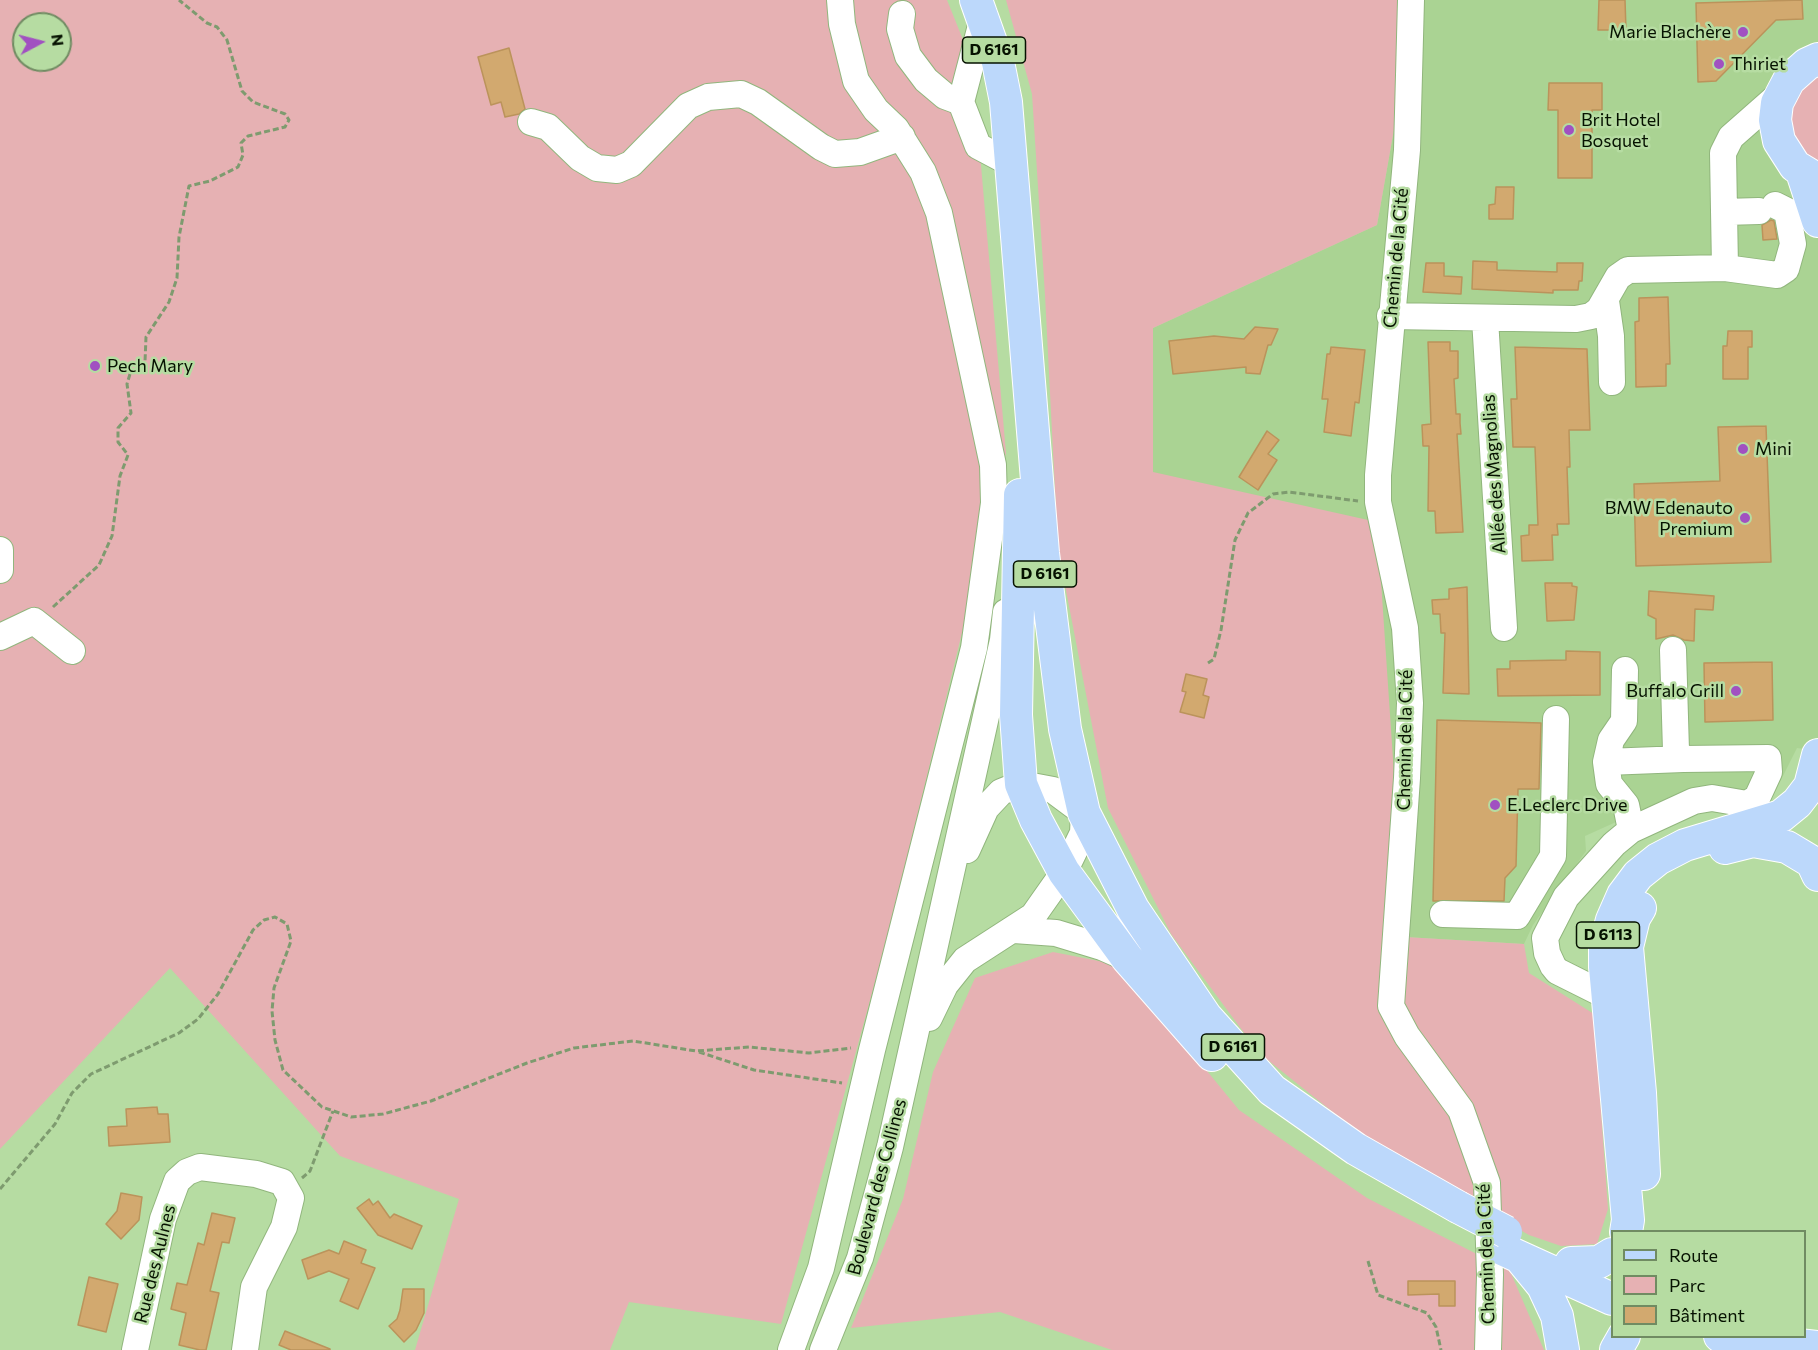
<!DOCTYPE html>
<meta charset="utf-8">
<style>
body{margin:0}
#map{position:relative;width:1818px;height:1350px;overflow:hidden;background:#b6dca2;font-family:Commissioner,sans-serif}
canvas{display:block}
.legend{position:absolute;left:1611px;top:1230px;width:195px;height:108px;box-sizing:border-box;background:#b6dca2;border:2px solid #708b62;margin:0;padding:8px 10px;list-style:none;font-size:18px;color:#061201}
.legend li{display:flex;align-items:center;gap:12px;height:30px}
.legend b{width:30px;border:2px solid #708b62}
.north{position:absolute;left:12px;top:12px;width:60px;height:60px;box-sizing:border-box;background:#b6dca2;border:2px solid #708b62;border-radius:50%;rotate:83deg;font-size:16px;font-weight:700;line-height:24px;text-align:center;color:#061201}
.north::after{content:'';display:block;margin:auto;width:21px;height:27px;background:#a151c1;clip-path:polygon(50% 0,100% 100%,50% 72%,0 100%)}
</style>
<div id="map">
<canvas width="1818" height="1350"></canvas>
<ul class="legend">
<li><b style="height:8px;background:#bcd8fb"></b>Route</li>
<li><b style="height:16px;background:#e6b1b3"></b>Parc</li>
<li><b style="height:16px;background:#d2a96f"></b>Bâtiment</li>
</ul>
<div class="north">N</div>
</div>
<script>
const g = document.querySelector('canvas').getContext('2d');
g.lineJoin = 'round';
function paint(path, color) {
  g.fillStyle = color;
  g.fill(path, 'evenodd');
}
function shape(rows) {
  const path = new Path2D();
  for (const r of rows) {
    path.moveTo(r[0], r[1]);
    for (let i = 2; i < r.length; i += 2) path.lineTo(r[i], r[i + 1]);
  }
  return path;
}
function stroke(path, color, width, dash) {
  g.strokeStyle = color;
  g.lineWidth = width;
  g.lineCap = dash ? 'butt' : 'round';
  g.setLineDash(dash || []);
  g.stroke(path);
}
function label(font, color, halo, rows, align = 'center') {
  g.font = font + ' Commissioner,sans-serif';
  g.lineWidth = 5;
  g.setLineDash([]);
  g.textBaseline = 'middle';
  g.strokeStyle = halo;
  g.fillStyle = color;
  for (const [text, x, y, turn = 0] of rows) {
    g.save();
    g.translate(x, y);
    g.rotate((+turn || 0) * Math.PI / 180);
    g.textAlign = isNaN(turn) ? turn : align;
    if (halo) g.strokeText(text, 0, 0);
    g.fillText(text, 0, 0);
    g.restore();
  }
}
paint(shape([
 [1417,0,1818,0,1818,751,1797,748,1773,796,1746,796,1700,789,1676,795,1585,836,1586,851,1533,925,1524,944,1405,937,1153,473,1153,328,1377,225]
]), '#aad393');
paint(shape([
 [0,0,947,0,972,62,1006,453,888,935,781,1324,629,1302,610,1350,415,1350,459,1199,340,1156,170,968,0,1149],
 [24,24,60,24,60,60,24,60],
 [1006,0,1417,0,1377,225,1153,328,1153,472,1377,522,1405,937,1524,944,1529,973,1594,1014,1608,1209,1597,1244,1561,1246,1529,1235,1384,1153,1259,1053,1171,934,1108,808,1058,549,1045,295,1032,94],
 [1818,76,1818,165,1809,160,1796,144,1791,125,1793,105,1802,88],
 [1053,952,1109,963,1153,1005,1239,1110,1367,1198,1510,1271,1544,1350,1112,1350,1000,1312,851,1328,903,1199,933,1072,975,978]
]), '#e6b1b3');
const building = shape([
 [1599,0,1625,0,1626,30,1598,30,1599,0],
 [1802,0,1803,19,1776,20,1716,81,1698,82,1696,3,1802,0],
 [509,48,525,109,519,114,505,117,501,102,491,105,478,57,509,48],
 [1549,83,1602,83,1602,110,1592,110,1592,178,1558,178,1558,110,1548,110,1549,83],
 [1496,187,1514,187,1513,219,1489,219,1489,205,1495,204,1496,187],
 [1771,220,1774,221,1777,239,1763,240,1762,225,1771,220],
 [1473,261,1497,262,1497,270,1557,272,1557,263,1583,263,1582,281,1579,281,1578,290,1553,290,1553,293,1472,289,1473,261],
 [1426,263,1444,263,1444,276,1462,277,1461,294,1423,292,1426,263],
 [1668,297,1670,364,1666,364,1666,386,1636,387,1635,322,1639,321,1639,298,1668,297],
 [1255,327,1278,329,1271,345,1268,345,1260,374,1246,373,1246,367,1173,374,1169,341,1214,336,1244,339,1255,327],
 [1728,331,1752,331,1752,347,1748,347,1748,379,1723,379,1723,346,1727,346,1728,331],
 [1428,342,1450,342,1450,351,1458,351,1458,378,1454,379,1456,414,1460,414,1460,423,1461,434,1457,434,1463,532,1436,533,1435,511,1428,511,1429,446,1423,446,1422,425,1431,424,1428,342],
 [1331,347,1365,350,1359,403,1355,402,1351,436,1324,432,1328,399,1322,399,1327,354,1330,354,1331,347],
 [1515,347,1587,349,1590,430,1569,430,1570,467,1567,467,1569,524,1557,524,1558,535,1552,535,1553,560,1522,561,1521,536,1529,535,1529,525,1538,525,1535,447,1513,447,1511,399,1517,399,1515,347],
 [1766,426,1771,562,1636,566,1634,484,1720,481,1718,427,1766,426],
 [1267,431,1279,440,1268,454,1277,460,1258,490,1239,477,1267,431],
 [1545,583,1572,583,1572,586,1577,587,1574,620,1547,621,1545,583],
 [1467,587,1469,694,1443,693,1445,633,1441,633,1440,614,1433,614,1432,600,1449,599,1449,589,1467,587],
 [1649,591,1714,596,1713,610,1695,609,1694,641,1684,640,1673,635,1656,639,1656,619,1648,615,1649,591],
 [1566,651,1600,652,1600,695,1498,696,1497,669,1510,669,1510,661,1566,660,1566,651],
 [1772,662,1773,720,1705,722,1704,663,1772,662],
 [1186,674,1207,679,1203,695,1209,697,1204,718,1180,712,1186,692,1182,691,1186,674],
 [1437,720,1541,723,1539,789,1518,789,1516,866,1505,878,1504,901,1433,901,1437,720],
 [157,1107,158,1114,168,1114,170,1142,109,1146,108,1127,127,1126,126,1109,157,1107],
 [121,1193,142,1197,139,1220,121,1239,106,1224,117,1211,121,1193],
 [369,1199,373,1205,378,1201,390,1218,394,1214,422,1226,412,1249,378,1235,357,1208,369,1199],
 [212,1213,235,1218,229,1243,222,1242,210,1291,219,1293,206,1350,200,1350,179,1345,186,1313,171,1309,177,1283,187,1285,198,1243,204,1245,212,1213],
 [344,1241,366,1250,361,1263,375,1268,358,1309,340,1301,349,1279,329,1271,308,1279,302,1260,329,1250,339,1254,344,1241],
 [89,1277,118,1284,106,1332,78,1325,89,1277],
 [1408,1281,1455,1281,1455,1306,1439,1306,1439,1294,1408,1295,1408,1281],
 [403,1289,424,1289,424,1313,416,1330,404,1342,389,1326,397,1319,400,1310,403,1289],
 [285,1331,330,1349,330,1350,291,1350,279,1345,285,1331]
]);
paint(building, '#d2a96f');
stroke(building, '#bb935b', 1.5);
const minor = shape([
 [1411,0,1407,150,1378,475,1378,502,1405,628,1410,703,1407,778,1391,1006,1407,1036,1461,1110,1487,1183,1490,1275,1488,1350],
 [902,14,900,29,908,56,926,80,945,96,961,102],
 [984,14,961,102,978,146,1012,164],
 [531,122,548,127,580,158,597,168,617,170,631,164,688,106,708,97,741,94,758,102,821,147,835,154,860,152,902,137],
 [1724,212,1759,211],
 [1725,268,1777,275,1786,269,1793,244,1787,211,1775,205],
 [1606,301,1611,336,1612,382],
 [1390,316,1576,319,1591,316,1599,310,1618,277,1628,270,1725,268,1723,153,1731,137,1781,93],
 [1485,319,1504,628],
 [0,550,0,570],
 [0,637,34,621,72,651],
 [1625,670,1624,721,1611,740,1606,762,1609,784,1626,805,1631,830],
 [1606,762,1683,759],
 [1443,914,1517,916,1553,856,1556,719],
 [1014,930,1056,933,1102,947,1127,958],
 [1620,984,1607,996,1557,971,1553,966,1547,953,1545,938,1566,897,1614,844,1631,830,1694,801,1712,798,1747,804,1757,798,1769,772,1768,758,1683,759,1676,751,1673,650],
 [929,1018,945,985,965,960,1033,916,1064,872,1083,833,1084,813,1053,790,1021,784,1001,792,986,808,967,850],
 [135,1350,163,1219,177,1181,187,1172,200,1167,256,1174,282,1182,291,1198,284,1227,254,1287,245,1350],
 [791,1350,821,1268,872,1050,974,648,994,503,993,465,939,213,923,172,896,129,876,110,856,81,842,24,840,0],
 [823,1350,860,1258,890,1147,1003,640,1006,612]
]);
const major = shape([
 [976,0,998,62,1006,102,1043,553,1065,729,1084,813,1133,909,1206,1017,1272,1090,1356,1149,1458,1207],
 [1818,59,1807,64,1789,80,1777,103,1775,120,1779,141,1795,166,1818,180],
 [1802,172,1818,221],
 [1020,495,1016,715,1021,784,1036,820,1064,872,1127,958,1212,1055],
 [1725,848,1753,841,1787,847,1812,862,1818,875],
 [1640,908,1634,918,1627,947,1640,1093,1644,1174],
 [1626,1232,1628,1220,1605,967,1605,946,1612,920,1623,895,1638,875,1658,859,1685,845,1781,816,1797,803,1810,786,1818,755],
 [1502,1249,1612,1299],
 [1521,1259,1543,1286,1557,1316,1563,1350],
 [1571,1263,1599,1262,1612,1254],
 [1720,1336,1818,1347],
 [1616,1350,1624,1336]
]);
stroke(minor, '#91b67d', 28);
stroke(major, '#fff', 34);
stroke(shape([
 [53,607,99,565,112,536,120,476,128,455,118,442,118,428,131,413,127,384,130,374,145,362,146,337,169,302,177,278,179,237,189,186,210,181,238,167,243,155,241,143,248,136,285,127,289,120,285,114,253,102,242,91,227,40,217,27,207,23,179,0],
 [1208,663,1214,659,1221,630,1235,540,1248,513,1273,494,1289,492,1358,501],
 [699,1052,754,1070,842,1083],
 [302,1178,310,1171,333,1111],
 [0,1189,55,1124,72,1093,91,1074,179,1033,198,1019,218,994,253,930,264,920,275,917,287,924,291,941,274,988,272,1011,275,1040,283,1070,322,1107,351,1117,383,1114,431,1101,527,1063,574,1048,633,1041,696,1051,749,1047,809,1053,851,1048],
 [1368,1261,1378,1295,1427,1313,1436,1327,1441,1350]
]), '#7e9b6f', 3, [6, 3]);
stroke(minor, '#fff', 26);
stroke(major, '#bcd8fb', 32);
const majorBridge = shape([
 [1458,1207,1506,1232]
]);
stroke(majorBridge, '#fff', 34, []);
stroke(majorBridge, '#bcd8fb', 32);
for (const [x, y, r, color] of [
 [1743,32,6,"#a151c1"],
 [1719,64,6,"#a151c1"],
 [1569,130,6,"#a151c1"],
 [95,366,6,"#a151c1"],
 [1743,449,6,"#a151c1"],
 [1745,518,6,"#a151c1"],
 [1736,691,6,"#a151c1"],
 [1495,805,6,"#a151c1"]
]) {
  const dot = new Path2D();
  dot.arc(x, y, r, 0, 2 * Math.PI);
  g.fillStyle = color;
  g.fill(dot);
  stroke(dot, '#b6dca2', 2);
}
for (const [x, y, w] of [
 [994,50,63],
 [1045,574,63],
 [1608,935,63],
 [1233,1047,63]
]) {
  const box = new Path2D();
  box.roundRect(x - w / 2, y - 13, w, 26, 4.5);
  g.fillStyle = '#b6dca2';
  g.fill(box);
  stroke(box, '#061201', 1.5);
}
label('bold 16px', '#061201', null, [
 ["D 6161",994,50],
 ["D 6161",1045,574],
 ["D 6113",1608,935],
 ["D 6161",1233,1047]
]);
label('18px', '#061201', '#b6dca2', [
 ["Marie Blachère",1731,32,"right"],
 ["Thiriet",1731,64],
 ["Brit Hotel",1581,120],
 ["Bosquet",1581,141],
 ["Pech Mary",107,366],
 ["Mini",1755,449],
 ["BMW Edenauto",1733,508,"right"],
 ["Premium",1733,529,"right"],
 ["Buffalo Grill",1724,691,"right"],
 ["E.Leclerc Drive",1507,805]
], 'left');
label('18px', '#061201', '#b6dca2', [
 ["Chemin de la Cité",1396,258,-85],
 ["Allée des Magnolias",1494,474,-94],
 ["Chemin de la Cité",1405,740,-89],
 ["Boulevard des Collines",877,1187,-75],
 ["Chemin de la Cité",1486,1254,-92],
 ["Rue des Aulnes",155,1264,-76]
]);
</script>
